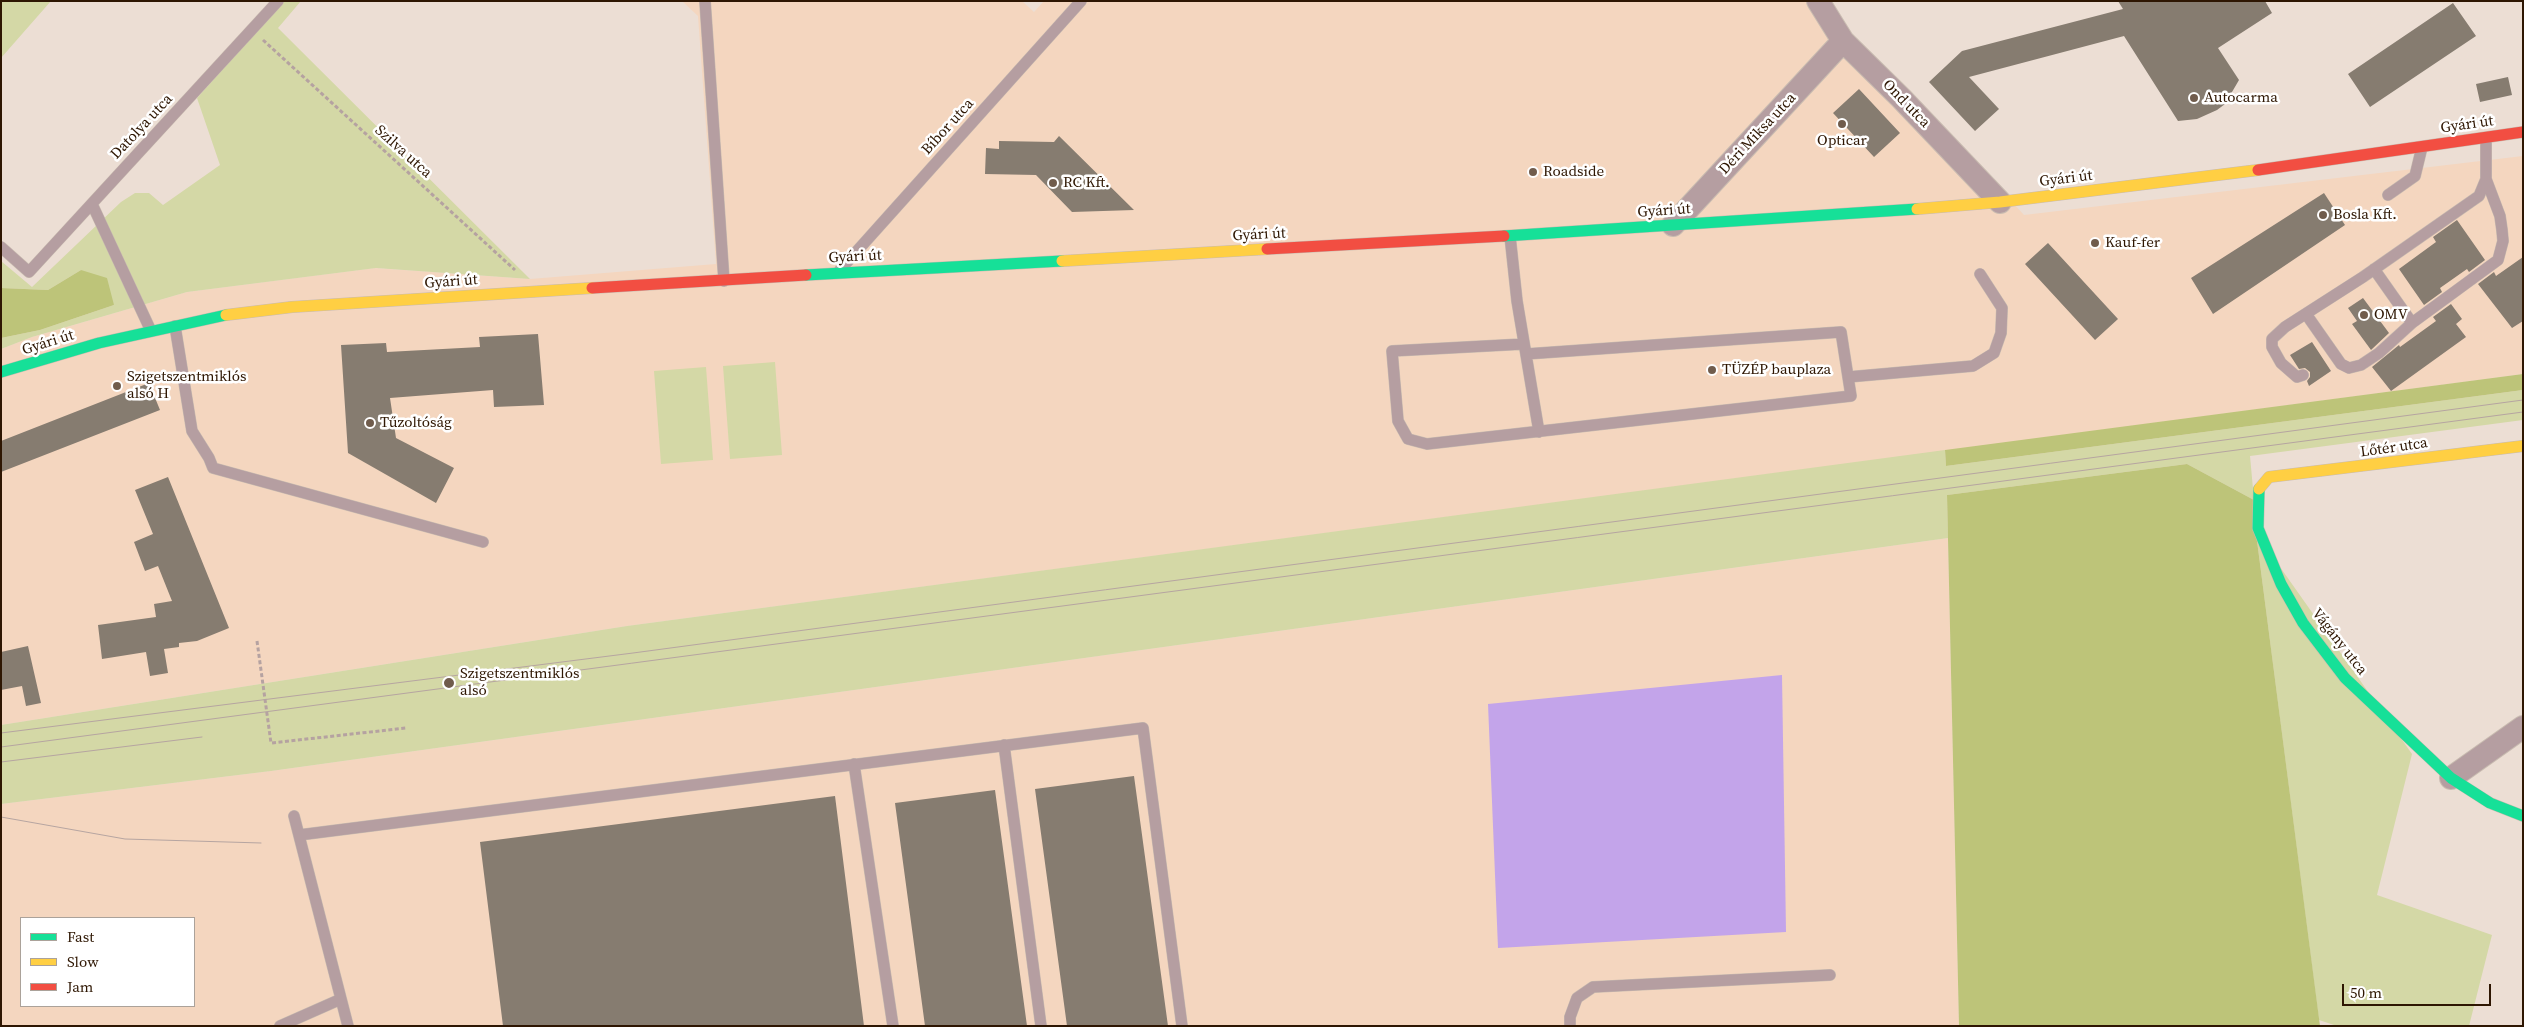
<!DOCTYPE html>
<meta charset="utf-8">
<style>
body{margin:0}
#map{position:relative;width:2524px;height:1027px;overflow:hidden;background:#ecded4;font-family:"Source Serif 4",serif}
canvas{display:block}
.frame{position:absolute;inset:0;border:2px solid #2e1602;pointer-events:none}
.legend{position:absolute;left:20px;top:917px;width:175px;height:90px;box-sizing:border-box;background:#fff;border:1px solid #aba29a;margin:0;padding:6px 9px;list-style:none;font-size:15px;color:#2e1602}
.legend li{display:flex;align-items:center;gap:10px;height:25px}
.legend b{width:25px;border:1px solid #aba29a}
.scale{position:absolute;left:2342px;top:984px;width:149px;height:22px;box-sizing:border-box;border:2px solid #2e1602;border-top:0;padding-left:6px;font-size:15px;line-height:18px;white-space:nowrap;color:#2e1602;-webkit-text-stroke:4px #fff;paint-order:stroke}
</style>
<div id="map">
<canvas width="2524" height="1027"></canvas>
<div class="frame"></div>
<ul class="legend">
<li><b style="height:6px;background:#16e098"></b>Fast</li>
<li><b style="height:6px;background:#ffcf43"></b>Slow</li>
<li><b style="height:6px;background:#f24e42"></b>Jam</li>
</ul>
<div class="scale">50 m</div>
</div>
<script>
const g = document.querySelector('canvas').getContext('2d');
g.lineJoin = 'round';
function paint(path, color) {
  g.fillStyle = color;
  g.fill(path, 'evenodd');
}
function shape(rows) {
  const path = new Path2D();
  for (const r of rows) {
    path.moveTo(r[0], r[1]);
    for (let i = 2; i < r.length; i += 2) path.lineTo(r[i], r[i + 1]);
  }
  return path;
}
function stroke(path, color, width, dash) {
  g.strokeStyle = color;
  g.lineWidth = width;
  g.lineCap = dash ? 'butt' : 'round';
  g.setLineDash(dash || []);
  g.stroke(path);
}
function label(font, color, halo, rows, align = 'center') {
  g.font = font + ' "Source Serif 4",serif';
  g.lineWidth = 5;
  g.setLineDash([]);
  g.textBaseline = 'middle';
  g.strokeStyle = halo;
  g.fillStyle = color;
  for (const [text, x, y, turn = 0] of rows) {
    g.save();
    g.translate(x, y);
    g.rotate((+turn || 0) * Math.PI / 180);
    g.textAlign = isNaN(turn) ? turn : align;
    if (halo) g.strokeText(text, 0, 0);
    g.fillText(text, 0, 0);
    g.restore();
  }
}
paint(shape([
 [682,1,1022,1,1034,12,1044,1,1830,1,1846,28,1920,102,2024,215,2523,156,2523,374,627,626,1,725,1,349,32,337,187,292,375,268,530,279,716,264,698,16],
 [1948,538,1959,1026,1,1026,1,804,271,771],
 [21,918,194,918,194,1006,21,1006]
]), '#f4d6bf');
paint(shape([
 [1,1,51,1,1,58],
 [284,1,301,1,278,28,530,279,376,268,187,292,32,337,1,349,1,338,40,330,114,305,81,270,48,290,1,288,1,261,32,287,121,202,135,193,149,193,163,205,220,165,197,98],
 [775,362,782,455,730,459,723,366],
 [706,367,713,460,661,464,654,371],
 [2523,390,2523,420,2250,456,2254,500,2187,464,1947,495,1948,538,271,771,1,804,1,725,627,626,1945,450,1946,466],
 [2256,533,2412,754,2377,895,2492,935,2469,1026,2337,1026,2319,1020]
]), '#d4d8a6');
paint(shape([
 [81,270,107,278,114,305,40,330,1,338,1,288,48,290],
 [2523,374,2523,390,1946,466,1945,450],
 [2187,464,2254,500,2256,533,2320,1026,1959,1026,1947,495]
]), '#bdc479');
paint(shape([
 [1782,675,1786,932,1498,948,1488,704]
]), '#c3a4ea');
paint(shape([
 [2118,1,2265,1,2272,13,2218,48,2239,80,2225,104,2217,110,2197,119,2178,121,2124,36,1969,77,1999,109,1975,131,1929,82,1962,51,2123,9],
 [2453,3,2476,36,2370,107,2348,74],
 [2508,77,2512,95,2480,102,2476,84],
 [1859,89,1900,133,1874,157,1833,113],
 [1059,136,1134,210,1072,212,1036,175,985,174,986,148,999,149,999,141,1054,142],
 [2324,193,2345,225,2213,314,2191,278],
 [2457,220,2485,260,2469,272,2467,269,2440,288,2442,292,2424,305,2399,269,2436,242,2433,237],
 [2048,243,2118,319,2095,340,2025,264],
 [2523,257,2523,321,2512,328,2478,284,2494,272,2496,276],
 [2363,298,2389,333,2371,350,2352,324,2357,321,2348,308],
 [2451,304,2462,319,2456,324,2466,337,2391,391,2372,367,2399,345,2400,347,2436,321,2433,317],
 [538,334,544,405,494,407,493,390,390,398,396,438,454,468,436,503,348,453,341,345,386,343,387,352,480,347,479,337],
 [2312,342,2331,371,2309,386,2307,381,2310,377,2310,372,2305,368,2299,369,2290,355],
 [149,383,160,410,1,472,1,441],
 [168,477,229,628,197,641,179,643,179,647,164,649,168,673,150,676,146,652,102,659,98,625,156,617,154,604,172,601,158,566,145,571,134,542,153,534,135,490],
 [28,646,41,703,26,706,22,686,1,690,1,652],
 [1134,776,1168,1026,1067,1026,1035,789],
 [995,790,1027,1026,925,1026,895,803],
 [835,796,864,1026,503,1026,480,842]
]), '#867c70');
const lane = shape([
 [705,1,724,281],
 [2388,195,2415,176,2422,147],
 [92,204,151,331],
 [1510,236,1517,301,1539,432],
 [1,247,29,272,278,1],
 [2374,269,2412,323],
 [840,270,1081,1],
 [2306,314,2341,364,2349,368,2361,365,2379,353,2412,323,2498,260,2503,241,2502,230,2500,216,2486,179],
 [175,326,192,431,209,458,213,468,483,542],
 [1524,344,1392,351,1398,421,1408,439,1427,444,1851,396,1841,332,1526,354],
 [2303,375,2297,377,2281,363,2272,347,2272,339,2285,327,2363,277,2479,196,2486,179,2486,138],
 [1848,377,1973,366,1994,353,2001,333,2002,308,1980,274],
 [1004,745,1041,1026],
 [854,764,893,1026],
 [294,816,348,1026],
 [299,835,1143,728,1182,1026],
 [280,1026,341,999],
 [1570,1026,1570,1017,1577,998,1593,987,1830,975]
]);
const street = shape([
 [1818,1,1843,41,1901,98,2000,202],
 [1673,225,1843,41],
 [2451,778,2523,727]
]);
const fast = shape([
 [1504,236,1917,209],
 [806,275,1062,261],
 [1,372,99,343,226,315],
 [2259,489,2258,528,2281,584,2303,623,2345,678,2451,778,2490,803,2523,816]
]);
const slow = shape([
 [1917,209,2000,202,2258,170],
 [1062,261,1267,249],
 [226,315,292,307,592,288],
 [2259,489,2269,477,2523,446]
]);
const jam = shape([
 [2258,170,2523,132],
 [1267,249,1504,236],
 [592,288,806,275]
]);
stroke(lane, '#c8bbb0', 12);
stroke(street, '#c8bbb0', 24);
stroke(fast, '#c8bbb0', 12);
stroke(slow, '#c8bbb0', 12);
stroke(jam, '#c8bbb0', 12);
stroke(shape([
 [263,40,515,270],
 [257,641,271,743,406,728]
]), '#b5a2a1', 3, [4, 2.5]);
stroke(lane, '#b59ea1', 11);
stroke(street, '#b59ea1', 22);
stroke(fast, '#16e098', 11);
stroke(slow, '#ffcf43', 11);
stroke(jam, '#f24e42', 11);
stroke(shape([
 [1,733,633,653,2523,400],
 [1,747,2523,412],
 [1,762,202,737],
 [1,817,125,839,261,843]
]), '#b6a5a1', 1);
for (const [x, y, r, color] of [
 [2194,98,5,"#705c4c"],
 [1842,124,5,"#705c4c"],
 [1533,172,5,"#705c4c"],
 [1053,183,5,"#705c4c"],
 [2323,215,5,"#705c4c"],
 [2095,243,5,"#705c4c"],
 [2364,315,5,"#705c4c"],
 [1712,370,5,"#705c4c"],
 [117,386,5,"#705c4c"],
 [370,423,5,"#705c4c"],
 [449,683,6,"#705c4c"]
]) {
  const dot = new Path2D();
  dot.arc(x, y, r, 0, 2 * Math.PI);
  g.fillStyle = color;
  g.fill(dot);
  stroke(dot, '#fff', 2);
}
label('15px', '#2e1602', '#fff', [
 ["Autocarma",2204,98],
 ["Opticar",1842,141,"center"],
 ["Roadside",1543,172],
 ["RC Kft.",1063,183],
 ["Bosla Kft.",2333,215],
 ["Kauf-fer",2105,243],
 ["OMV",2374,315],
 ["TÜZÉP bauplaza",1722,370],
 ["Szigetszentmiklós",127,377],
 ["alsó H",127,394],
 ["Tűzoltóság",380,423],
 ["Szigetszentmiklós",460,674],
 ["alsó",460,691]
], 'left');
label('15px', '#2e1602', '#fff', [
 ["Ond utca",1906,104,46],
 ["Gyári út",2467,125,-8],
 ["Datolya utca",142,127,-47],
 ["Bíbor utca",948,127,-48],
 ["Déri Miksa utca",1758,134,-47],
 ["Szilva utca",403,152,42],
 ["Gyári út",2066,179,-7],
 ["Gyári út",1664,211,-4],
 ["Gyári út",1259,235,-3],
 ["Gyári út",855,257,-3],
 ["Gyári út",451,282,-4],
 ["Gyári út",48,343,-17],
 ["Lőtér utca",2394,448,-8],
 ["Vágány utca",2339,642,52]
]);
</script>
